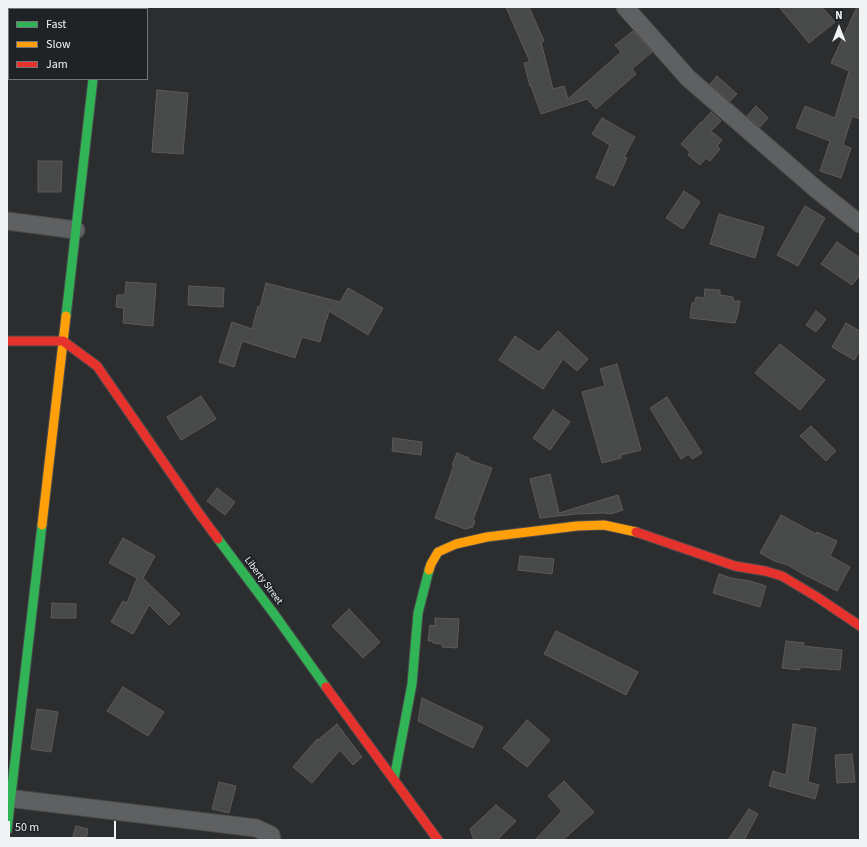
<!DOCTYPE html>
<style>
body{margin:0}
#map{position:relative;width:867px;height:847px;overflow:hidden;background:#2b2d2f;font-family:"Source Sans 3",sans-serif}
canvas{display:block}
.frame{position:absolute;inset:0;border:8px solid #f0f2f4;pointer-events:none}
.legend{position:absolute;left:8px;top:8px;width:140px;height:72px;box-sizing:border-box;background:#202326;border:1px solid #737678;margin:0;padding:5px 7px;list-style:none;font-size:12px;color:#f0f2f4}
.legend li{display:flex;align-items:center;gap:8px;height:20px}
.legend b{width:20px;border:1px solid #737678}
.north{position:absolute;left:819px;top:8px;width:40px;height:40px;-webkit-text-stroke:3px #202326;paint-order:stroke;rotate:0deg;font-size:11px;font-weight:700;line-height:16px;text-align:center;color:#f0f2f4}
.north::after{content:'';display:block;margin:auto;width:14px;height:18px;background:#f0f2f4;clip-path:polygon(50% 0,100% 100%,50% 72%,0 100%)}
.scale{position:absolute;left:8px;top:821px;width:108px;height:18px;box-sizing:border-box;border:2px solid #f0f2f4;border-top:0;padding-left:5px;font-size:12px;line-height:14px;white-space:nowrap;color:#f0f2f4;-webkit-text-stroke:3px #202326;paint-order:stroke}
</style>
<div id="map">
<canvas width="867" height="847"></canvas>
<div class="frame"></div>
<ul class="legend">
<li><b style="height:5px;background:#30b455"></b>Fast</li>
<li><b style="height:5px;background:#ff9f0a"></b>Slow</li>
<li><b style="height:5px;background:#e5322d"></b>Jam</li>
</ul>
<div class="north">N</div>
<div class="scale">50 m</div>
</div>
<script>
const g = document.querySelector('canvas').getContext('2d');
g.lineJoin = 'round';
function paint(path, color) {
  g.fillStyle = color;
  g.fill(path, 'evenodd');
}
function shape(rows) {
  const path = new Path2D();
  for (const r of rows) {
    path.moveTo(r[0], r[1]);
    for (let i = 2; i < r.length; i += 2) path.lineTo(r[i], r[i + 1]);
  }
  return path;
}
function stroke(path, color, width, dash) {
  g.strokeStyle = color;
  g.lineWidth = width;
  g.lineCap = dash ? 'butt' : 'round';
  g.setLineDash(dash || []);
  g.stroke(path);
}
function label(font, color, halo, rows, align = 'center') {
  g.font = font + ' "Source Sans 3",sans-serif';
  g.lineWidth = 4;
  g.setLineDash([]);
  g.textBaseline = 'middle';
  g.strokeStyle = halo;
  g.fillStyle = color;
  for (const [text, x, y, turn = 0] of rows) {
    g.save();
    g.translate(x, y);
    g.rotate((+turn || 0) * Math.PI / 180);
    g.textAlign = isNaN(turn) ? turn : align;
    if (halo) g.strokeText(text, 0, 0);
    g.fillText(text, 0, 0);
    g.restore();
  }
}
const building = shape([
 [506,7,529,7,544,41,541,42,553,89,564,86,568,99,621,52,615,45,633,31,652,52,632,69,636,74,596,109,587,99,541,114,531,86,530,86,524,63,530,62,506,7],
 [779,7,822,7,835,22,809,43,779,7],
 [857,7,860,7,860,119,852,116,843,145,851,148,841,178,820,171,830,141,796,128,805,106,835,118,849,71,831,63,857,7],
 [717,76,737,94,730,101,710,84,717,76],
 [157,90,188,93,183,154,152,152,157,90],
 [756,106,768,118,760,127,747,116,756,106],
 [711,112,721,121,711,131,722,140,717,146,720,149,710,161,706,158,700,165,688,155,690,152,681,144,701,122,701,123,711,112],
 [602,118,635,137,624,157,627,158,614,186,596,178,610,145,592,134,602,118],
 [38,161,62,161,61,192,38,192,38,161],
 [684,191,700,202,683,229,666,218,684,191],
 [805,206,825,218,798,266,777,255,805,206],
 [719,214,764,227,755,258,710,244,719,214],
 [837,242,860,258,860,275,852,285,821,264,837,242],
 [126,282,156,284,153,326,123,323,124,308,116,307,117,295,125,295,126,282],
 [266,283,340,302,348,288,383,308,368,335,329,311,327,319,326,319,320,342,302,337,295,358,242,341,234,367,219,362,232,322,252,329,258,306,260,307,266,283],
 [189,286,224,288,223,307,188,305,189,286],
 [705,289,720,290,720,295,733,297,733,301,740,301,738,313,735,323,690,318,692,303,695,303,696,297,704,298,705,289],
 [816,311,826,319,816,332,806,325,816,311],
 [846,323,860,331,860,351,854,360,832,347,846,323],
 [558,331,588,359,577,371,563,359,543,389,499,360,515,336,539,352,558,331],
 [780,344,825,380,800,410,755,373,780,344],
 [617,364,641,450,621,455,621,458,602,463,582,392,605,386,600,369,617,364],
 [201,396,216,419,181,440,167,417,201,396],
 [667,397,702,453,692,459,689,454,681,459,650,408,667,397],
 [553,410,570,422,550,450,533,438,553,410],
 [811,426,836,451,826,461,800,436,811,426],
 [393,438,422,442,421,455,392,451,393,438],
 [457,453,469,458,469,460,492,468,473,520,475,521,473,527,465,529,435,518,454,465,452,465,457,453],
 [550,474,559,513,618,495,623,510,611,514,604,513,576,514,540,518,530,479,550,474],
 [217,488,235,502,225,515,207,501,217,488],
 [781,515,816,534,817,532,837,541,830,556,850,567,837,591,801,573,788,565,774,561,760,553,781,515],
 [123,538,155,556,143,578,180,614,169,625,149,605,133,634,111,622,123,601,127,603,137,578,109,563,123,538],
 [520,556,554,559,552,574,518,570,520,556],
 [719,574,731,578,750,581,766,586,760,607,713,593,719,574],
 [52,603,76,604,76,618,51,618,52,603],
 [349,609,380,642,363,658,332,626,349,609],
 [435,618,459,619,457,648,442,647,442,644,433,643,433,641,428,641,430,625,435,626,435,618],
 [556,631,638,672,626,695,544,654,556,631],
 [786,641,804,643,803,646,842,650,840,670,800,667,800,670,782,668,786,641],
 [123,687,164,712,148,736,107,711,123,687],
 [422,698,483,727,473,748,418,721,422,698],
 [37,709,58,712,51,752,31,749,37,709],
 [527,720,550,740,527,767,503,748,527,720],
 [337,724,362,757,353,765,340,750,312,783,293,767,317,739,318,740,337,724],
 [793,724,816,728,808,782,819,785,815,799,769,786,773,771,786,775,793,724],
 [852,754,855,782,837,783,835,755,852,754],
 [564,781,594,812,563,840,535,840,562,811,548,796,564,781],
 [219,782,236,786,229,813,212,809,219,782],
 [496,805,516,821,497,840,474,840,470,829,496,805],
 [749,809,758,814,744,840,728,840,749,809],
 [76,826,88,829,86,840,72,840,76,826]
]);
paint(building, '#484949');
stroke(building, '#5b5b5c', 1);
const street = shape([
 [625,7,688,78,816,189,860,224],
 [7,221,76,230],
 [7,798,256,828,271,835,272,840]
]);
const fast = shape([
 [66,316,93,79],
 [218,539,277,618,326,687],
 [394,779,412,684,418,613,429,570],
 [7,830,42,525]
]);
const slow = shape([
 [42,525,66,316],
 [429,570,431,564,438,552,456,544,487,537,577,526,604,525,636,532]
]);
const jam = shape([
 [102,7,102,9],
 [7,341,63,341,97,366,198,512,218,539],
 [636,532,735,566,765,571,782,576,817,597,860,626],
 [326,687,438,840]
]);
stroke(street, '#494a4b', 19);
stroke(fast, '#494a4b', 11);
stroke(slow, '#494a4b', 11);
stroke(jam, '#494a4b', 11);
stroke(street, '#5e6061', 17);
stroke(fast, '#30b455', 9);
stroke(slow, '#ff9f0a', 9);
stroke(jam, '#e5322d', 9);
label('10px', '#f0f2f4', '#202326', [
 ["Liberty Street",263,581,53]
]);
</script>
